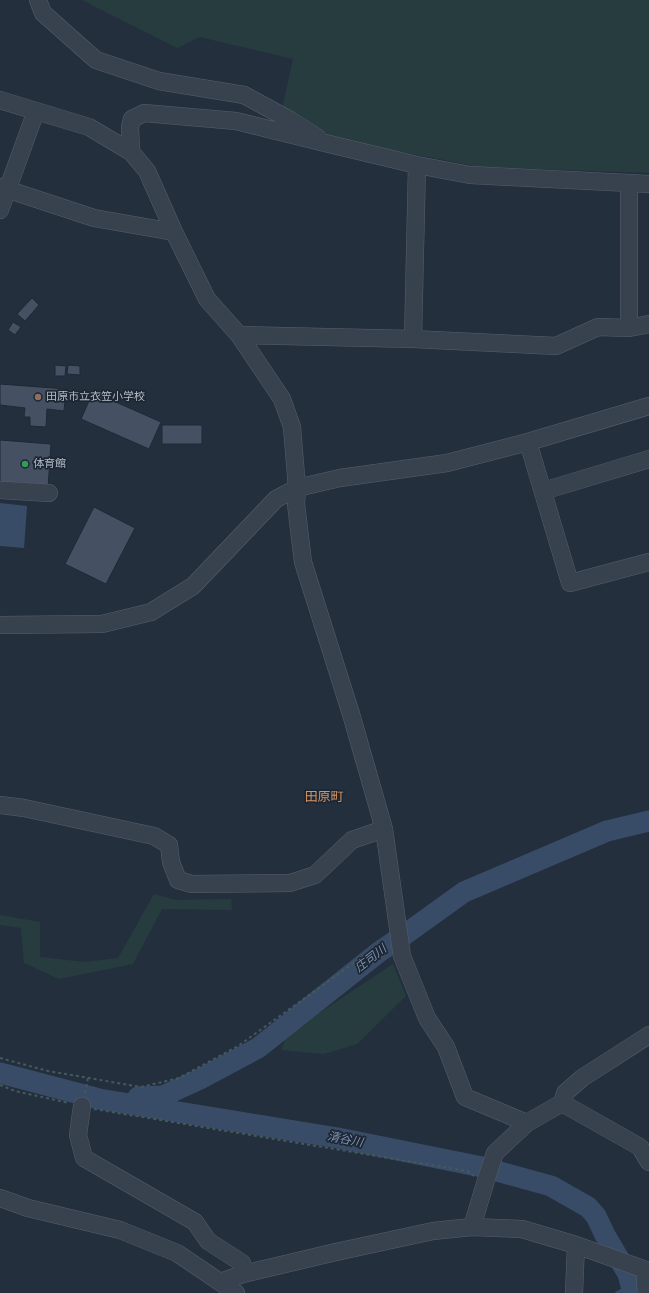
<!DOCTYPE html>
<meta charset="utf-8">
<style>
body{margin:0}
canvas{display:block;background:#242f3e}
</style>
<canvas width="649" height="1293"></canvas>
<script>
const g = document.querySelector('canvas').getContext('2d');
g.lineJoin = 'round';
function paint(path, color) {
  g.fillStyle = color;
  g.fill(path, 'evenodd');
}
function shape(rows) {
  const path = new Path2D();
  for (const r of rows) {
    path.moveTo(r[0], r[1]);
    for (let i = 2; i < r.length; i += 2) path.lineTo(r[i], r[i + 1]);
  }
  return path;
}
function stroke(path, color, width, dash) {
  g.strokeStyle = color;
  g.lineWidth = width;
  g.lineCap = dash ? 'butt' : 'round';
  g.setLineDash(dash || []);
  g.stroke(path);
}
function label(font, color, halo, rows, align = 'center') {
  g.font = font + ' "Varela Round","Noto Sans JP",sans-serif';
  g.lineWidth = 3.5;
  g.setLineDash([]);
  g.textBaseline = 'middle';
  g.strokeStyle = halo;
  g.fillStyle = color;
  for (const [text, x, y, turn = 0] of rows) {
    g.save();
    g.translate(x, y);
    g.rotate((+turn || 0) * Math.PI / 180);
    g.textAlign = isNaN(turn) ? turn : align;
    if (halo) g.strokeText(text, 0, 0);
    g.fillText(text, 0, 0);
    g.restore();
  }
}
paint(shape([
 [82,0,649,0,649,173,480,167,335,139,282,109,293,59,200,37,177,48],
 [154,894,175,900,231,899,232,910,162,909,133,964,59,979,24,963,21,928,0,925,0,915,40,922,40,957,85,962,118,958],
 [393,964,406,996,357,1044,324,1054,281,1050,288,1034]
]), '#263c3f');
paint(shape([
 [0,503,27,506,24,548,0,546]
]), '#394c67');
stroke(shape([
 [617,1293,632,1285,640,1278]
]), '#394c67', 3.5);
stroke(shape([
 [0,1073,99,1099,338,1138,482,1167,551,1186,588,1207,596,1216,605,1235,628,1274,633,1293],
 [138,1097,163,1096,200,1079,258,1048,379,952,407,933,464,892,607,831,649,821]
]), '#394c67', 21);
const building = shape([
 [32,298,39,305,25,321,17,314,32,298],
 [13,322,21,327,15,335,8,330,13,322],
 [55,365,66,366,65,376,55,376,55,365],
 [68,365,80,366,80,375,67,374,68,365],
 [0,384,66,389,64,411,47,409,46,427,30,426,30,417,24,417,25,408,0,405,0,384],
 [93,392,161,422,149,449,81,419,93,392],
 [162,425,202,425,202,444,162,444,162,425],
 [0,440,51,444,48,488,0,484,0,440],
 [94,507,135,528,106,584,65,564,94,507]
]);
paint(building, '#455162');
stroke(building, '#1f2835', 1);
const minor = shape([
 [38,0,43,13,96,60,159,81,244,95,290,120,317,137],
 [0,100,89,127,131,152,147,171,174,232,207,299,239,335,282,399,292,427,297,488,296,504,303,562,351,714,384,829,402,956,427,1018,446,1047,465,1097,527,1123],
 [131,152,130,127,132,119,144,113,236,121,329,144,417,165,470,175,649,184],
 [0,187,94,218,174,232],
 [0,210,36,111],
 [629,328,629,183],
 [239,335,413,339,556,346,598,327,629,328,649,324],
 [413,339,417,165],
 [528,442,570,583,649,562],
 [0,490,49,493],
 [543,491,649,459],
 [0,625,102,624,151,612,193,586,276,499,297,488,340,478,447,463,528,442,649,406],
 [0,805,24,808,154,836,169,845,171,862,178,880,192,884,290,883,315,875,352,840,384,829],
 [562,1103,640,1147,649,1162],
 [82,1106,78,1135,84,1158,195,1222,208,1241,242,1263,243,1274],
 [0,1198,28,1208,120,1230,177,1253,236,1293],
 [472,1227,487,1177,495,1153,527,1123,562,1103,565,1093,582,1078,649,1035],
 [645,1270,646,1293],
 [220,1282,243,1274,336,1252,433,1231,472,1227,522,1229,576,1245,649,1271],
 [574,1293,576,1245]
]);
stroke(minor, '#565f6c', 18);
stroke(shape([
 [0,1058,48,1071,141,1087,179,1078,238,1046,386,940],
 [0,1085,15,1091,69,1103],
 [85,1093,88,1078],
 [94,1109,467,1171,474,1176]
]), '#44595c', 2, [3, 3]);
stroke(minor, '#38414e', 17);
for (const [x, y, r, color] of [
 [38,397,4,"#8d6e63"],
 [25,464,4,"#2e9e5b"]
]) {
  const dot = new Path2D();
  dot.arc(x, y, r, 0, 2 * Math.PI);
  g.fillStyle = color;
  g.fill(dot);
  stroke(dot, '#1d2633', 1.5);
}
label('11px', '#b4bcc9', '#1d2633', [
 ["田原市立衣笠小学校",46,397],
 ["体育館",33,464]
], 'left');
label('italic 12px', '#7c92b1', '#1d2633', [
 ["庄司川",371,959,-38],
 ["清谷川",345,1140,11]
]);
label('13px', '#d59563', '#1d2633', [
 ["田原町",324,798]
]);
</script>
